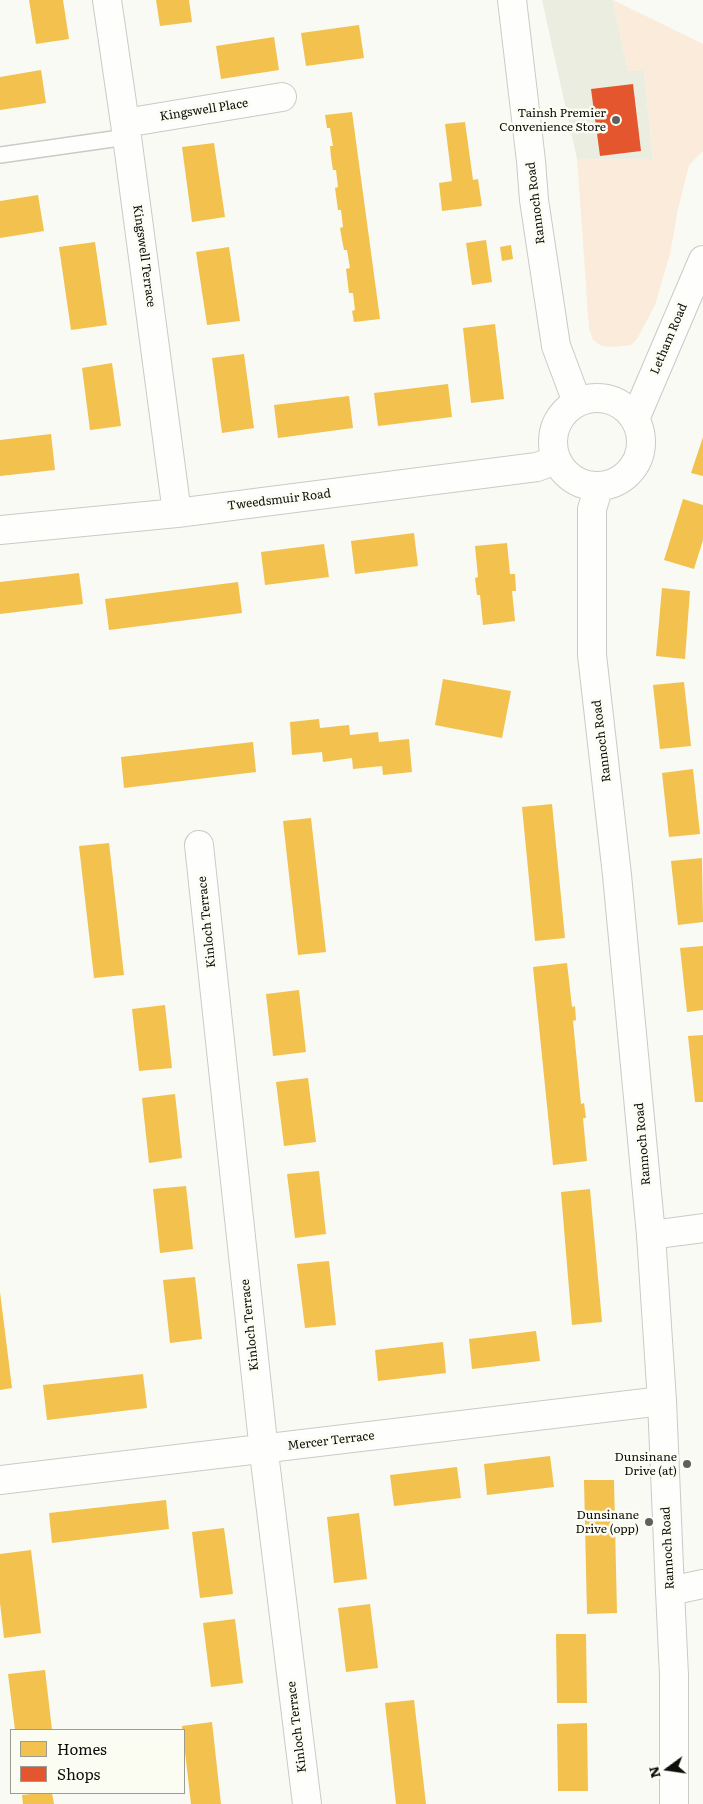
<!DOCTYPE html>
<style>
body{margin:0}
#map{position:relative;width:703px;height:1804px;overflow:hidden;background:#f9faf4;font-family:Literata,serif}
canvas{display:block}
.legend{position:absolute;left:10px;top:1729px;width:175px;height:65px;box-sizing:border-box;background:#fbfcf2;border:1px solid #9c9c95;margin:0;padding:6px 9px;list-style:none;font-size:15px;color:#0d0d0a}
.legend li{display:flex;align-items:center;gap:10px;height:25px}
.legend b{width:25px;border:1px solid #9c9c95}
.north{position:absolute;left:643px;top:1744px;width:50px;height:50px;-webkit-text-stroke:4px #fbfcf2;paint-order:stroke;rotate:256deg;font-size:14px;font-weight:700;line-height:20px;text-align:center;color:#0d0d0a}
.north::after{content:'';display:block;margin:auto;width:18px;height:22px;background:#0d0d0a;clip-path:polygon(50% 0,100% 100%,50% 72%,0 100%)}
</style>
<div id="map">
<canvas width="703" height="1804"></canvas>
<ul class="legend">
<li><b style="height:14px;background:#f2c14e"></b>Homes</li>
<li><b style="height:14px;background:#e4572e"></b>Shops</li>
</ul>
<div class="north">N</div>
</div>
<script>
const g = document.querySelector('canvas').getContext('2d');
g.lineJoin = 'round';
function paint(path, color) {
  g.fillStyle = color;
  g.fill(path, 'evenodd');
}
function shape(rows) {
  const path = new Path2D();
  for (const r of rows) {
    if (r.length === 3) {
      path.moveTo(r[0] + r[2], r[1]);
      path.arc(r[0], r[1], r[2], 0, 2 * Math.PI);
      continue;
    }
    path.moveTo(r[0], r[1]);
    for (let i = 2; i < r.length; i += 2) path.lineTo(r[i], r[i + 1]);
  }
  return path;
}
function stroke(path, color, width, dash) {
  g.strokeStyle = color;
  g.lineWidth = width;
  g.lineCap = dash ? 'butt' : 'round';
  g.setLineDash(dash || []);
  g.stroke(path);
}
function label(font, color, halo, rows, align = 'center') {
  g.font = font + ' Literata,serif';
  g.lineWidth = 5;
  g.setLineDash([]);
  g.textBaseline = 'middle';
  g.strokeStyle = halo;
  g.fillStyle = color;
  for (const [text, x, y, turn = 0] of rows) {
    g.save();
    g.translate(x, y);
    g.rotate((+turn || 0) * Math.PI / 180);
    g.textAlign = isNaN(turn) ? turn : align;
    if (halo) g.strokeText(text, 0, 0);
    g.fillText(text, 0, 0);
    g.restore();
  }
}
paint(shape([
 [542,0,613,0,628,71,644,70,653,160,577,159]
]), '#ebede1');
paint(shape([
 [613,0,703,44,703,151,689,165,678,209,670,254,655,305,637,339,631,345,613,347,602,346,593,340,589,328,577,159,653,160,644,70,628,71]
]), '#faebda');
paint(shape([
 [29,0,63,0,69,39,36,44],
 [156,0,189,0,192,22,160,26],
 [359,25,364,58,306,66,301,33],
 [274,37,279,70,221,79,216,46],
 [41,70,46,103,0,110,0,77],
 [352,112,380,319,354,322,352,311,355,310,353,293,349,293,346,269,350,268,347,250,344,250,342,240,340,228,343,227,341,210,338,210,335,188,338,187,336,170,333,170,331,157,330,146,333,146,330,128,327,128,325,115],
 [465,122,473,180,478,179,482,206,442,211,439,183,452,181,445,124],
 [214,143,225,217,192,222,182,147],
 [38,195,44,231,0,238,0,201],
 [486,240,492,282,472,285,466,243],
 [95,242,107,325,71,330,59,247],
 [511,245,513,259,502,261,500,247],
 [229,247,240,321,207,325,196,252],
 [495,324,504,399,471,403,463,328],
 [244,354,254,428,222,433,212,358],
 [112,363,121,426,90,430,82,368],
 [448,384,452,417,378,426,374,393],
 [349,396,353,428,278,438,274,405],
 [51,434,55,470,0,476,0,440],
 [703,437,703,476,691,473],
 [683,499,703,505,703,540,694,569,664,560],
 [414,533,418,566,355,574,351,541],
 [507,543,510,574,515,574,516,591,512,591,515,621,483,625,480,595,477,595,475,578,478,577,475,546],
 [324,544,329,577,265,585,261,552],
 [79,573,83,604,0,614,0,582],
 [238,582,242,613,109,630,105,599],
 [662,588,690,591,685,659,656,656],
 [443,679,511,691,502,738,435,725],
 [684,682,691,746,660,749,653,685],
 [319,719,320,728,349,725,350,735,378,732,379,742,409,739,412,772,383,775,382,766,353,769,352,758,323,762,322,752,292,755,290,722],
 [253,742,256,772,124,788,121,757],
 [693,769,700,834,669,837,662,773],
 [552,804,565,938,535,941,522,807],
 [311,818,326,952,298,955,283,821],
 [109,843,124,975,94,978,79,846],
 [702,858,703,922,678,925,671,861],
 [703,946,703,1010,687,1012,680,948],
 [567,963,572,1007,575,1006,576,1020,573,1021,581,1104,584,1103,586,1118,583,1118,587,1161,553,1165,533,967],
 [299,990,306,1052,273,1056,266,994],
 [165,1005,172,1068,139,1071,132,1009],
 [703,1035,703,1102,695,1102,688,1036],
 [308,1078,316,1142,284,1146,276,1082],
 [175,1094,182,1158,149,1163,142,1098],
 [319,1171,326,1234,295,1238,287,1174],
 [186,1186,193,1249,160,1253,153,1189],
 [590,1189,602,1322,572,1325,561,1192],
 [329,1261,336,1325,305,1328,297,1264],
 [195,1277,202,1339,170,1343,163,1280],
 [0,1292,12,1388,0,1390],
 [536,1331,540,1361,472,1369,469,1339],
 [443,1342,446,1373,378,1381,375,1350],
 [143,1374,147,1408,47,1420,43,1385],
 [550,1456,554,1487,487,1495,484,1464],
 [457,1467,461,1498,394,1506,390,1475],
 [584,1480,614,1480,617,1613,587,1614],
 [166,1500,169,1529,52,1543,49,1513],
 [359,1513,367,1579,334,1583,327,1517],
 [224,1528,233,1594,200,1598,192,1532],
 [31,1550,41,1633,4,1638,0,1603,0,1554],
 [370,1604,378,1668,346,1672,338,1608],
 [235,1619,243,1683,211,1687,203,1623],
 [556,1634,586,1634,587,1703,557,1703],
 [45,1670,52,1730,15,1730,8,1674],
 [414,1700,426,1804,396,1804,385,1703],
 [212,1722,221,1804,191,1804,182,1726],
 [587,1723,588,1791,558,1791,557,1724],
 [41,1793,52,1793,54,1804,23,1804,22,1795]
]), '#f2c14e');
paint(shape([
 [633,84,641,151,600,156,591,89]
]), '#e4572e');
const service = shape([
 [0,155,127,137]
]);
const minor = shape([
 [107,0,127,137,177,513],
 [125,123,282,97],
 [0,530,177,513,537,467,556,460],
 [199,845,265,1461,307,1804],
 [651,1235,703,1228],
 [0,1480,662,1401],
 [670,1591,703,1584]
]);
const tertiary = shape([
 [512,0,531,161,534,200,556,346,577,402],
 [597,442,44],
 [635,419,703,260],
 [599,486,592,509,592,655,617,875,651,1235,662,1401,670,1591,674,1675,674,1804]
]);
stroke(service, '#cacbc6', 18);
stroke(minor, '#cacbc6', 30);
stroke(tertiary, '#cacbc6', 30);
stroke(service, '#fefefd', 15);
stroke(minor, '#fefefd', 28);
stroke(tertiary, '#fefefd', 28);
for (const [x, y, r, color] of [
 [616,120,5,"#60605c"],
 [687,1464,5,"#60605c"],
 [649,1522,5,"#60605c"]
]) {
  const dot = new Path2D();
  dot.arc(x, y, r, 0, 2 * Math.PI);
  g.fillStyle = color;
  g.fill(dot);
  stroke(dot, '#fbfcf2', 2);
}
label('12px', '#0d0d0a', '#fbfcf2', [
 ["Kingswell Place",204,110,-9],
 ["Rannoch Road",536,203,-97],
 ["Kingswell Terrace",144,256,82],
 ["Letham Road",669,339,-67],
 ["Tweedsmuir Road",279,500,-7],
 ["Rannoch Road",602,741,-97],
 ["Kinloch Terrace",207,922,-96],
 ["Rannoch Road",643,1144,-95],
 ["Kinloch Terrace",250,1325,-96],
 ["Mercer Terrace",331,1441,-7],
 ["Rannoch Road",668,1548,-93],
 ["Kinloch Terrace",297,1727,-97]
]);
label('12px', '#0d0d0a', '#fbfcf2', [
 ["Tainsh Premier",606,113],
 ["Convenience Store",606,127],
 ["Dunsinane",677,1457],
 ["Drive (at)",677,1471],
 ["Dunsinane",639,1515],
 ["Drive (opp)",639,1529]
], 'right');
</script>
